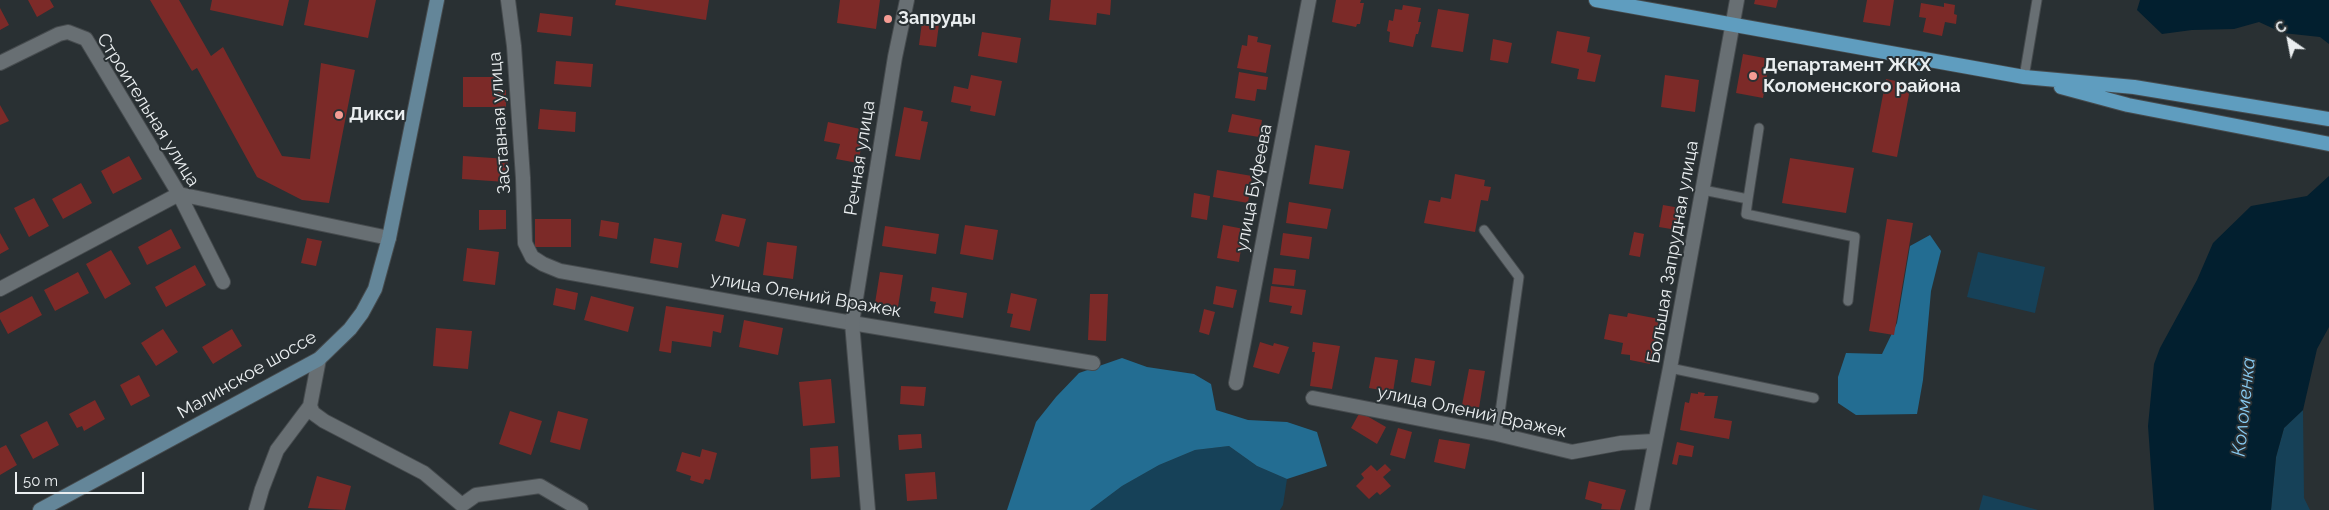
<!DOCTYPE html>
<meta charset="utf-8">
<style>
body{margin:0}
#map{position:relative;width:2329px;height:510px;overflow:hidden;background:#293033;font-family:Raleway,sans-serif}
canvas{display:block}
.north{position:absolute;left:2264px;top:15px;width:50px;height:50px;-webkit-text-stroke:4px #293033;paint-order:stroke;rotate:327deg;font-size:14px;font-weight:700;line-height:20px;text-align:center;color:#eaeef0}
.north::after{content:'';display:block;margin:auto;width:18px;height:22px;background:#eaeef0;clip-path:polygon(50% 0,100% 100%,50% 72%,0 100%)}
.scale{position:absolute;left:15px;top:472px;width:129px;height:22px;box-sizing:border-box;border:2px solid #eaeef0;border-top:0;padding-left:6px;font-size:15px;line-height:18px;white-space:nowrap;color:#eaeef0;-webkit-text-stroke:4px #293033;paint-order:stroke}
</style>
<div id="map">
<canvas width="2329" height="510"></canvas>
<div class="north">С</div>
<div class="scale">50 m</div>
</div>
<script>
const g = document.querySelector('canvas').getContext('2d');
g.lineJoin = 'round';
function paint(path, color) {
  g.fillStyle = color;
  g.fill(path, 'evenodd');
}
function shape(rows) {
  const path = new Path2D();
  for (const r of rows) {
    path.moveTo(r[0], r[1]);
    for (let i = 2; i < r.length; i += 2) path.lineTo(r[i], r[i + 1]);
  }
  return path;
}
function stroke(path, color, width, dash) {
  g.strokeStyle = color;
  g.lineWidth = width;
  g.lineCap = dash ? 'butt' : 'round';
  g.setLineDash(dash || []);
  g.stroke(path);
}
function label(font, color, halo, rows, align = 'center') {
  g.font = font + ' Raleway,sans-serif';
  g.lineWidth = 4;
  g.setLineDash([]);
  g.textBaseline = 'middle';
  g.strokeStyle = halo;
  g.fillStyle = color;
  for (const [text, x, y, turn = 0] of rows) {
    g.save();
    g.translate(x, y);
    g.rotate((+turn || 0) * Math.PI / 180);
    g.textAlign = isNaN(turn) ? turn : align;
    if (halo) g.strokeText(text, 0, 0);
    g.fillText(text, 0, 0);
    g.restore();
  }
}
paint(shape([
 [1978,252,2045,267,2035,313,1967,297],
 [2303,410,2304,498,2310,510,2271,510,2276,457,2284,428],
 [1229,446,1257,466,1287,479,1283,505,1280,510,1090,510,1122,486,1159,465,1195,450],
 [1983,495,2038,510,1979,510]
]), '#164158');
paint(shape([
 [1930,235,1941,251,1931,291,1923,380,1917,414,1856,415,1838,403,1838,377,1846,353,1882,354,1897,323,1910,246],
 [1122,358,1147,367,1194,374,1211,384,1216,410,1248,420,1287,422,1317,432,1327,466,1287,479,1257,466,1229,446,1195,450,1159,465,1122,486,1090,510,1007,510,1036,422,1056,397,1079,373]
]), '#236d92');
paint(shape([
 [2140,0,2329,0,2329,44,2320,37,2283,33,2259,22,2234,29,2192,30,2162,34,2137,10],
 [2329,176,2329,327,2317,349,2303,410,2284,428,2276,457,2271,510,2154,510,2148,426,2154,364,2160,348,2197,280,2213,243,2251,206,2307,196]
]), '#021f2f');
paint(shape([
 [28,0,50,0,54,7,37,17],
 [150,0,179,0,211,56,223,47,282,156,310,159,321,63,355,70,329,203,302,200,257,177,197,68,192,71],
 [212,0,289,0,283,26,210,10],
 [309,0,376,0,368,38,304,25],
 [616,0,709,0,706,20,615,5],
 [840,0,880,0,876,29,837,23],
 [1051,0,1111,0,1110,15,1097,13,1096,25,1049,20],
 [1336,0,1361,0,1360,3,1364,3,1360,24,1357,24,1356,27,1332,22],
 [1755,0,1778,0,1776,8,1754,4],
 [1867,0,1894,0,1890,26,1863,22],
 [1921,3,1944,7,1944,3,1955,5,1954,14,1957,15,1956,24,1945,22,1942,36,1923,32,1926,18,1919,17],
 [1403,5,1421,8,1418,22,1421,22,1418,34,1416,34,1413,47,1389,42,1390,32,1387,31,1389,20,1393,21,1395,9,1402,10],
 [0,8,9,25,0,30],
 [1438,9,1469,14,1463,52,1431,47],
 [540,13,573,17,571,36,537,32],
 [922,22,939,24,936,47,919,45],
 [1557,31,1590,37,1587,52,1601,55,1595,82,1577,79,1579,69,1551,63],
 [982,32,1021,38,1017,63,978,56],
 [1248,35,1258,37,1257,42,1271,45,1266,73,1237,68,1242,45,1247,46],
 [1493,39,1512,43,1508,63,1490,60],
 [1743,54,1770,59,1763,98,1736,93],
 [556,61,593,64,591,87,554,84],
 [1239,72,1268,77,1266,90,1257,89,1255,101,1235,98],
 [971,75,1002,81,995,116,970,111,971,106,951,102,954,86,968,89],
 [1665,75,1699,80,1695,112,1661,107],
 [463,77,495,77,495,90,506,90,506,107,463,107],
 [1886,79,1911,84,1897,157,1872,152],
 [0,105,9,121,0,125],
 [904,107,923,111,921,121,928,122,920,160,895,156],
 [540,109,576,112,575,132,538,129],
 [1232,114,1262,120,1259,137,1228,132],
 [828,122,865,130,858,163,836,159,840,144,824,141],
 [1315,145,1350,151,1343,189,1309,184],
 [129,156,142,179,113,194,101,171],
 [463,156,508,159,506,182,462,179],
 [1790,158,1854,168,1846,213,1782,203],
 [1217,170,1252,176,1248,203,1213,197],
 [1455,174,1485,180,1484,186,1491,187,1488,201,1481,200,1475,232,1424,223,1429,200,1440,202,1441,197,1451,199],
 [81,183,92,203,63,219,52,199],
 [1194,193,1210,196,1207,220,1191,217],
 [34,198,49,226,29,237,14,208],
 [1289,202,1331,209,1327,229,1286,223],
 [1663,205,1680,208,1677,230,1659,227],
 [479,210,506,210,506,229,479,230],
 [722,214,746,219,739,247,715,241],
 [535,219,571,219,571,247,535,247],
 [1887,219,1913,223,1894,335,1869,331],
 [601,220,619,223,617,239,599,236],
 [965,225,998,230,993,260,960,254],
 [1223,225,1244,229,1239,262,1217,258],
 [885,226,939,234,936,254,882,246],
 [171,229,181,248,147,265,138,247],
 [1634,232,1644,234,1640,257,1629,255],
 [0,233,9,249,0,254],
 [1283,233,1312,237,1309,259,1280,255],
 [307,238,322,241,316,266,301,263],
 [654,238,682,243,678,268,650,263],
 [767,242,797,246,793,279,763,275],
 [467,248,499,252,495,285,463,281],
 [111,250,131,284,105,299,86,264],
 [195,265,206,285,166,307,155,287],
 [1274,268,1296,270,1294,286,1272,284],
 [78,272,89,293,55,311,44,290],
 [880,272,903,275,898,307,875,303],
 [1216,286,1237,290,1233,308,1213,304],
 [1271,286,1306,290,1302,315,1290,313,1292,306,1269,302],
 [932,287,967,293,963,318,934,313,936,302,930,301],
 [556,288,578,293,575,310,553,305],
 [1011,293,1037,299,1030,331,1010,327,1013,314,1007,313],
 [1090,294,1108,294,1106,341,1088,340],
 [32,296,42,315,8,334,0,319,0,313],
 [591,296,634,307,628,332,584,320],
 [666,306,724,315,721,333,713,331,711,347,672,341,671,353,659,351],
 [1204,309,1215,312,1209,335,1199,332],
 [1628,313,1659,319,1650,364,1630,360,1630,355,1621,354,1623,343,1604,339,1609,314,1627,317],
 [744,320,783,328,778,355,739,347],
 [436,328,472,331,468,369,433,366],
 [163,329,178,352,156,366,141,343],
 [232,329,242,346,213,364,202,347],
 [1260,342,1273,346,1274,343,1289,347,1279,374,1253,367],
 [1313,342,1340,346,1332,389,1310,386,1315,352,1312,352],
 [1375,357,1398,360,1393,392,1369,388],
 [1415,358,1435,361,1431,386,1411,382],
 [1469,369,1485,371,1479,408,1462,405],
 [139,375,150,396,131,406,120,385],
 [831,379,835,423,803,426,799,382],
 [901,386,926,387,924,406,900,404],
 [1698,392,1705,393,1704,396,1718,396,1714,418,1732,421,1729,439,1680,430,1685,402,1689,403,1691,393,1698,394],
 [95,400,105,419,84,431,82,426,77,428,69,414],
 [510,411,542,421,531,455,499,444],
 [558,411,588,419,580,450,550,442],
 [1360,412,1386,427,1377,444,1351,428],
 [47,421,59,445,33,459,20,435],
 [1398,428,1412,432,1405,459,1390,455],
 [921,434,922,448,899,450,898,435],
 [1439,439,1470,444,1465,469,1434,462],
 [1677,442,1694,446,1692,457,1679,455,1677,465,1672,464],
 [6,445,17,465,0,475,0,448],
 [838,446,840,477,811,479,810,448],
 [702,449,717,453,710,480,705,479,703,484,690,480,691,476,676,471,682,452,700,457],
 [1385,464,1391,470,1383,477,1391,486,1380,495,1377,492,1369,499,1356,486,1364,478,1361,474,1371,465,1377,471],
 [935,472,937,499,907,501,905,474],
 [317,476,351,486,345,510,308,508],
 [1589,481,1626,490,1620,510,1601,509,1602,504,1585,499]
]), '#7c2a28');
const service = shape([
 [2024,77,2037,0],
 [1703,190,1748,199,1759,128],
 [1748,199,1746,214,1855,237,1848,301],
 [1484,230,1519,277,1497,434],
 [1670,368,1814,398]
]);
const minor = shape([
 [508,0,514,46,523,178,525,243,532,257,543,264,560,271,852,323,1093,363],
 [0,63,59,34,68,32,86,39,179,194,223,282],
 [179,194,389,238],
 [0,289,179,194],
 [1236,383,1309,0],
 [1313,398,1497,434,1572,452,1621,443,1654,441],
 [310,406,313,413,324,421,424,473,462,505],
 [462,505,476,495,540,486,581,510],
 [256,510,262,489,277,450,310,406,319,359],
 [1642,510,1670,368,1737,0]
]);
const tertiary = shape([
 [868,510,852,323,895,57,907,0]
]);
const secondary = shape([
 [40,510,319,359,350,329,362,313,375,289,389,238,437,0]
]);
const primary = shape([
 [1596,0,2024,77,2134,87,2329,119],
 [2061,87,2128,105,2329,144]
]);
stroke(service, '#464b4e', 11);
stroke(minor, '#464b4e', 16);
stroke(tertiary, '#464b4e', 16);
stroke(secondary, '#464b4e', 16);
stroke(primary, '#464b4e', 16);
stroke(service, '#686f73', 9);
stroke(minor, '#686f73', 14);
stroke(tertiary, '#686f73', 14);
stroke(secondary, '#648699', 14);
stroke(primary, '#5f9dbf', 14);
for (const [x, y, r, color] of [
 [888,19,5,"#f59c94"],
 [1753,76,5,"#f59c94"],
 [339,115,5,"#f59c94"]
]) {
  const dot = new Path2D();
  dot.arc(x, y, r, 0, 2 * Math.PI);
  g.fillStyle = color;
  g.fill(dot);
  stroke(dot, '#293033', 2);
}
label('bold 18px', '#eaeef0', '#293033', [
 ["Запруды",898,19],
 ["Департамент ЖКХ",1763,66],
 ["Коломенского района",1763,87],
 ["Дикси",349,115]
], 'left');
label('18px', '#eaeef0', '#293033', [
 ["Строительная улица",148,110,58],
 ["Заставная улица",500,123,-94],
 ["Речная улица",860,158,-81],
 ["улица Буфеева",1254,188,-79],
 ["Большая Запрудная улица",1673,252,-80],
 ["улица Олений Вражек",806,295,10],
 ["Малинское шоссе",247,375,-30],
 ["улица Олений Вражек",1472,412,12]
]);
label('italic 19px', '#88cbf2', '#293033', [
 ["Коломенка",2244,407,-84]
]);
</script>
